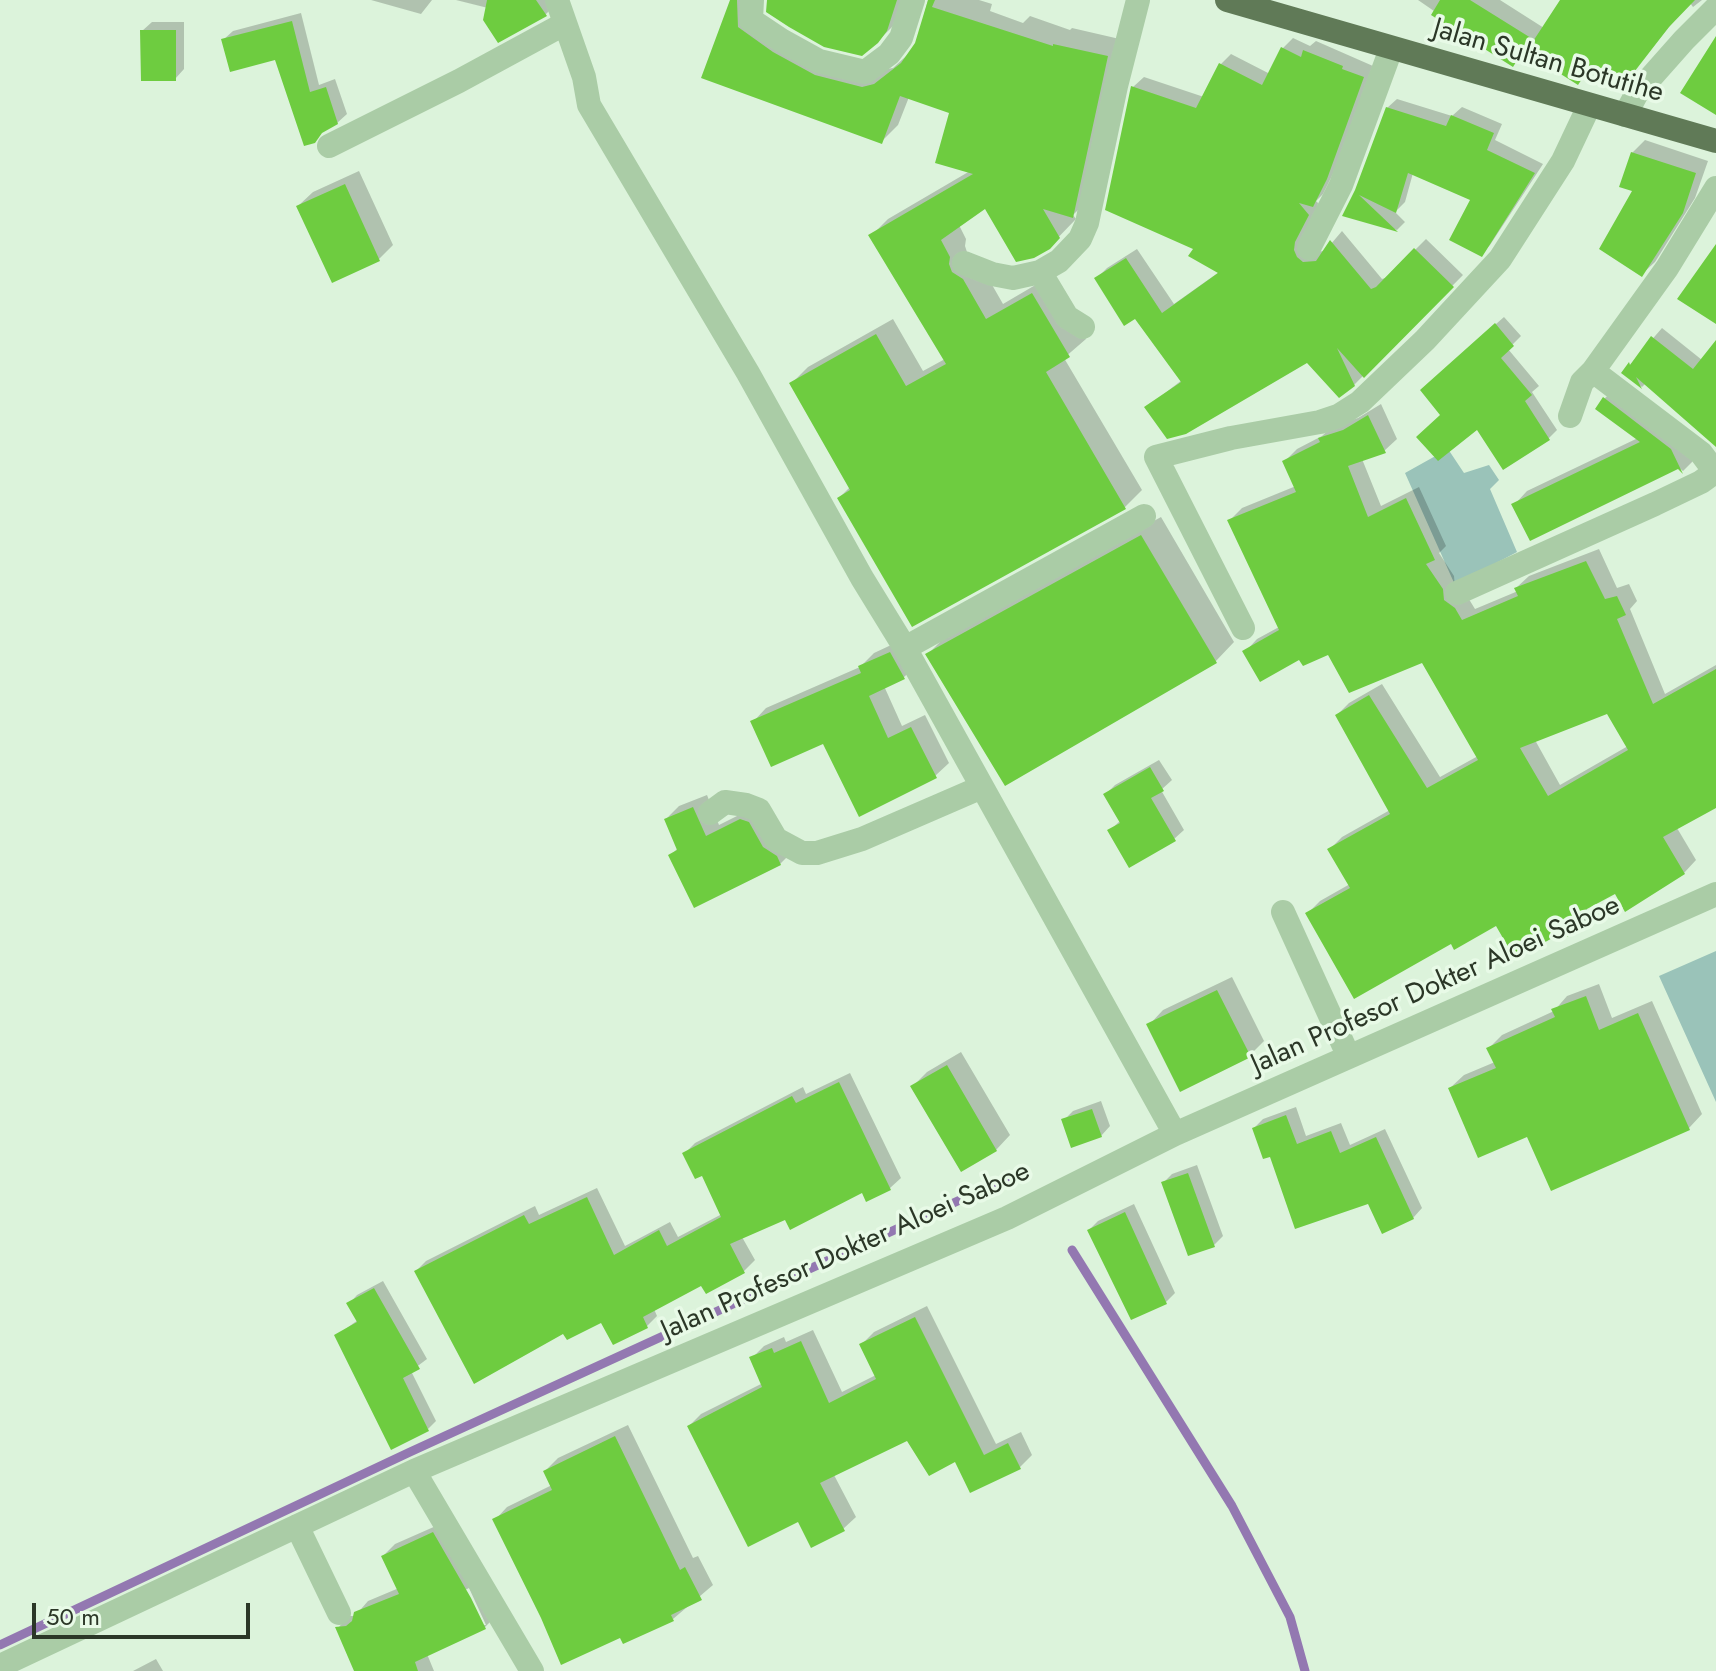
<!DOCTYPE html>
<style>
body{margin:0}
#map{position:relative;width:1716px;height:1671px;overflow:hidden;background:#dcf3db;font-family:Jost,sans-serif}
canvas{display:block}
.scale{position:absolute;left:32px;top:1603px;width:218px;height:36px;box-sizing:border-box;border:4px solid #2b3727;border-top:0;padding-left:10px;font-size:24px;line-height:28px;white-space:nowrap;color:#2b3727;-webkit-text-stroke:6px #e8fae7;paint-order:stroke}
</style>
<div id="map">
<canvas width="1716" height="1671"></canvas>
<div class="scale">50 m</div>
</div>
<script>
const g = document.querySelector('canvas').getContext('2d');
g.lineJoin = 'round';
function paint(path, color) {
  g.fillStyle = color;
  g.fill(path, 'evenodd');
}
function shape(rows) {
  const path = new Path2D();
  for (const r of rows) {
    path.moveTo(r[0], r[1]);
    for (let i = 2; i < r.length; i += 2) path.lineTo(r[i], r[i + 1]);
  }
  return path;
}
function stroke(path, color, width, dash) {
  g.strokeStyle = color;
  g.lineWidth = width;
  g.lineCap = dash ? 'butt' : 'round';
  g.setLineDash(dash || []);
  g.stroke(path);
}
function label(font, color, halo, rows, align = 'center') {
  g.font = font + ' Jost,sans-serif';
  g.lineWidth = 7;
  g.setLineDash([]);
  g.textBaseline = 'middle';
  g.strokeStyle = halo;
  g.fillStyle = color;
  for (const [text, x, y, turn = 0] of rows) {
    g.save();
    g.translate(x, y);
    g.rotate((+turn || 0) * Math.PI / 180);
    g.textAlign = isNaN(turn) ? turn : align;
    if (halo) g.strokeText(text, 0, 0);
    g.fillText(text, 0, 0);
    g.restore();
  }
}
paint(shape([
 [1448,449,1464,473,1489,465,1499,480,1490,489,1517,552,1455,585,1405,473],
 [1716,951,1716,1102,1659,976]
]), '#9ac3b9');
paint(shape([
 [371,0,432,0,421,14],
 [456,0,552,0,555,5,545,15,488,8],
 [732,0,754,0,754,10,829,58,880,70,893,68,915,48,928,0,979,0,992,4,990,11,1023,23,1030,16,1070,30,1072,28,1124,40,1089,199,1073,215,1076,219,1048,248,986,206,959,225,966,239,965,246,968,255,979,262,1003,304,1049,277,1086,339,1064,358,1142,490,1125,507,839,498,850,487,791,384,808,367,893,319,923,371,945,359,871,236,888,219,970,171,951,112,909,97,898,125,881,142,704,76],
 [768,0,908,0,895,24,877,42],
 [1418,0,1500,0,1544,28,1563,0,1702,0,1693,7,1690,3,1682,11,1621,86,1594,65,1578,82,1525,49,1511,64],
 [301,13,319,85,335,79,347,114,337,123,276,58,223,40,233,31],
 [152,22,184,22,184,69,175,79,142,31],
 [1293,38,1310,46,1316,41,1373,66,1337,166,1323,194,1316,201,1318,203,1314,252,1325,251,1342,231,1382,279,1388,277,1426,239,1463,275,1354,385,1307,360,1147,407,1182,380,1135,316,1096,279,1107,268,1137,249,1174,304,1219,272,1196,248,1133,87,1144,77,1204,97,1221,64,1231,54,1270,74,1283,48],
 [1397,99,1452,116,1462,107,1502,124,1495,140,1543,164,1490,245,1481,254,1472,199,1413,173,1405,202,1395,212,1405,222,1397,230,1345,214,1357,191,1387,108],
 [1645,140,1708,161,1695,198,1655,262,1642,274,1632,153],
 [359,171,393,245,379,259,298,206,313,192],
 [1504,317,1521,336,1508,349,1539,386,1532,392,1557,430,1549,438,1477,427,1442,415,1430,382],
 [1662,328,1702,360,1716,343,1716,436,1646,383,1642,387,1623,373],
 [1618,386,1695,459,1683,471,1678,467,1514,505,1527,491,1638,438,1604,399],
 [1381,404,1397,439,1384,451,1362,459,1381,506,1419,487,1446,546,1439,553,1454,576,1455,587,1467,596,1475,609,1518,591,1516,588,1529,576,1599,549,1617,588,1629,584,1637,601,1630,609,1665,694,1716,665,1716,806,1677,828,1696,860,1684,873,1615,891,1586,908,1591,916,1578,928,1556,933,1497,923,1452,942,1307,914,1320,901,1350,884,1330,849,1342,837,1390,810,1337,715,1349,703,1382,684,1440,777,1478,756,1423,660,1329,653,1300,657,1245,652,1257,639,1279,627,1229,521,1242,508,1296,486,1284,462,1297,449,1322,436,1333,426,1358,418],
 [1608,711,1628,746,1560,785,1535,740],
 [1161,517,1234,642,1215,662,928,654,947,635],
 [904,639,918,664,904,677,884,686,902,726,925,715,949,763,935,776,753,722,766,708,860,667,874,653],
 [1159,760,1172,780,1161,790,1184,830,1174,839,1109,831,1121,820,1106,794,1115,785],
 [707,795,719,825,755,807,793,851,780,864,670,856,678,848,666,819,679,806],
 [1232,977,1264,1041,1250,1055,1149,1025,1163,1010],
 [1599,984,1612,1018,1652,1001,1702,1114,1689,1128,1552,1188,1528,1134,1450,1088,1464,1075,1495,1062,1489,1048,1502,1035,1554,1011,1567,996],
 [961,1052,1010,1135,996,1150,913,1086,927,1072],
 [850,1073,901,1178,890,1188,867,1199,863,1190,786,1217,742,1237,755,1260,744,1271,707,1291,702,1283,654,1309,657,1316,647,1326,602,1320,564,1331,416,1271,426,1261,535,1206,539,1215,597,1188,625,1246,670,1222,678,1237,722,1214,703,1173,685,1153,695,1143,803,1087,806,1094],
 [1101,1101,1110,1126,1101,1136,1064,1120,1073,1111],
 [1296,1107,1306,1136,1341,1123,1350,1145,1385,1129,1422,1208,1413,1218,1369,1201,1271,1155,1254,1128,1263,1119],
 [1197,1165,1223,1236,1214,1245,1163,1183,1172,1174],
 [1134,1204,1175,1293,1166,1302,1089,1230,1098,1221],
 [383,1281,427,1359,411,1371,436,1421,428,1429,337,1335,358,1320,349,1304,357,1295],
 [927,1306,996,1444,1021,1432,1032,1455,1020,1467,956,1459,908,1439,834,1475,856,1517,843,1529,798,1519,689,1426,701,1414,763,1383,752,1358,764,1346,784,1337,786,1342,813,1330,842,1392,876,1375,861,1345,874,1332],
 [628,1425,693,1558,698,1556,713,1585,673,1619,495,1520,507,1507,552,1485,545,1471,558,1458],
 [445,1522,496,1616,485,1627,427,1654,434,1671,356,1671,338,1628,349,1616,355,1616,368,1601,399,1588,383,1556,395,1544],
 [469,1588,486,1625,482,1625,465,1590],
 [156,1659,163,1671,133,1671]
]), '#0003');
stroke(shape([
 [1072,1250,1232,1506,1290,1617,1305,1671],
 [0,1645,410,1452,1021,1172]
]), '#9378b1', 9);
paint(shape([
 [487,0,536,0,547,16,498,43,483,20],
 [730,0,737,0,738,27,773,52,815,75,862,87,874,84,901,63,915,43,928,0,935,0,932,7,1053,46,1053,44,1108,56,1073,218,1043,209,1060,238,1050,249,1034,258,1016,262,985,209,941,240,950,257,949,264,952,272,963,279,986,319,1032,293,1070,357,1046,372,1126,509,912,627,837,498,850,490,789,383,876,334,906,386,946,364,868,235,973,174,935,163,949,113,900,96,882,144,701,78],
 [767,0,897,0,887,31,878,43,862,56,824,47,789,27,766,12],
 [1440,0,1470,0,1531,38,1513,67,1431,15],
 [1560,0,1695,0,1669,27,1621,89,1591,65,1578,85,1526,52],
 [292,21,310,92,326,87,338,124,322,133,315,143,304,146,275,60,230,72,221,39],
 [140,30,176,30,176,81,141,81],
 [1716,36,1716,115,1680,93],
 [1281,47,1301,57,1303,50,1343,66,1342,69,1364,77,1327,179,1313,207,1299,203,1309,215,1295,242,1294,250,1297,257,1303,262,1316,261,1330,240,1371,289,1376,287,1414,248,1454,287,1364,378,1337,348,1355,386,1339,398,1307,363,1186,434,1167,439,1144,407,1181,382,1135,319,1124,326,1094,278,1126,258,1162,313,1218,273,1188,256,1193,249,1105,210,1131,86,1196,108,1219,63,1262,85],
 [1386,107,1446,126,1451,115,1494,133,1487,150,1535,173,1482,257,1449,240,1470,200,1408,173,1396,213,1359,195,1398,232,1342,216,1355,190],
 [1631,152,1696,173,1683,213,1642,277,1599,249,1632,191,1619,187],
 [345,184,380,261,332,283,296,206],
 [1716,244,1716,324,1677,299],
 [1495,323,1514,346,1501,358,1532,395,1525,401,1550,440,1503,470,1477,430,1438,461,1416,437,1440,415,1420,390],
 [1651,336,1693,369,1716,340,1716,447,1636,377,1642,389,1621,373,1629,362,1630,365],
 [1603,397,1671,449,1683,474,1678,469,1530,541,1511,504,1640,442,1595,409],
 [1368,415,1386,453,1348,466,1368,517,1406,498,1435,560,1426,564,1443,589,1444,600,1455,608,1462,620,1518,596,1514,588,1586,561,1605,599,1617,596,1626,615,1617,619,1653,704,1716,669,1716,808,1663,837,1685,874,1625,912,1615,894,1572,917,1580,930,1559,941,1556,936,1515,959,1496,926,1454,950,1451,944,1354,999,1305,913,1350,888,1327,849,1390,814,1335,715,1369,695,1427,788,1478,760,1422,663,1349,693,1328,655,1303,666,1299,660,1260,682,1242,651,1279,630,1227,520,1296,492,1282,461,1320,442,1318,438,1343,430],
 [1607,714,1628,750,1548,796,1520,748],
 [1141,535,1217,663,1005,786,925,654],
 [890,652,905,679,869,696,888,738,911,727,937,778,859,817,823,744,771,767,750,721,861,673,858,666],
 [1150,767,1164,791,1151,798,1176,841,1129,868,1107,830,1120,823,1103,794],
 [693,807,706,836,740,819,749,822,763,847,777,856,781,865,694,908,668,855,677,850,664,819],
 [1217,990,1251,1057,1180,1092,1146,1024],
 [1586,996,1599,1030,1638,1013,1690,1130,1551,1191,1527,1137,1478,1158,1448,1088,1496,1068,1486,1048,1555,1017,1551,1009],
 [947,1065,997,1151,961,1172,910,1086],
 [839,1082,891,1190,866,1202,862,1193,790,1230,785,1220,730,1244,745,1273,706,1294,701,1286,643,1317,648,1328,613,1345,601,1323,567,1340,563,1334,474,1384,414,1271,524,1215,529,1224,587,1197,614,1255,659,1230,667,1246,721,1217,702,1176,695,1179,682,1153,792,1096,796,1103],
 [1092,1109,1102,1137,1071,1148,1061,1119],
 [1286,1115,1297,1144,1331,1131,1340,1153,1376,1137,1414,1219,1382,1234,1368,1204,1295,1229,1270,1157,1263,1159,1252,1128],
 [1188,1173,1215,1247,1188,1256,1161,1182],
 [1125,1212,1167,1304,1131,1320,1087,1230],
 [374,1288,420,1369,403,1378,429,1431,391,1450,334,1335,357,1322,346,1303],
 [915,1317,984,1455,1008,1443,1021,1469,970,1493,955,1462,929,1476,907,1441,820,1483,845,1531,811,1548,798,1522,748,1547,687,1426,762,1387,749,1357,772,1348,774,1353,801,1341,829,1403,876,1379,859,1344],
 [615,1436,680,1570,685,1567,702,1600,671,1615,674,1621,623,1644,620,1638,561,1665,541,1618,492,1519,552,1490,543,1471],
 [433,1532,471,1598,486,1629,415,1662,418,1671,354,1671,335,1627,346,1626,352,1621,354,1612,399,1594,381,1556]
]), '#6ecc40');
stroke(shape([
 [557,0,584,77,589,105,748,373,862,578,905,648,1175,1134],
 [752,0,751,20,781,40,819,61,865,72,889,54,901,38,913,0],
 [1625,115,1637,93,1684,40,1716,8],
 [329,146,459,81,564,24],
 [1309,248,1341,185,1391,49],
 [964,263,992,274,1013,278,1040,272,1059,261,1080,239,1087,223,1116,86,1138,0],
 [1040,272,1067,317,1083,327],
 [1570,416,1582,382,1593,371],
 [1457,593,1655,504,1701,482,1712,474,1710,465,1701,453,1593,371,1667,268,1716,188],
 [1243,628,1156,457,1231,438,1320,422,1338,416,1360,402,1425,340,1500,259,1563,161,1589,106],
 [905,648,1144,516],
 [710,813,725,802,746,805,759,810,776,839,802,853,817,853,862,839,982,787],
 [1283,912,1348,1055],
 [414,1471,532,1671],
 [297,1526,339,1613],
 [0,1666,414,1471,1007,1218,1175,1134,1716,894]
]), '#aacca6', 24);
stroke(shape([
 [1227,0,1716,141]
]), '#607a57', 24);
label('28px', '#2b3727', '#e8fae7', [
 ["Jalan Sultan Botutihe",1548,62,16],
 ["Jalan Profesor Dokter Aloei Saboe",1436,986,-24],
 ["Jalan Profesor Dokter Aloei Saboe",846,1252,-24]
]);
</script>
